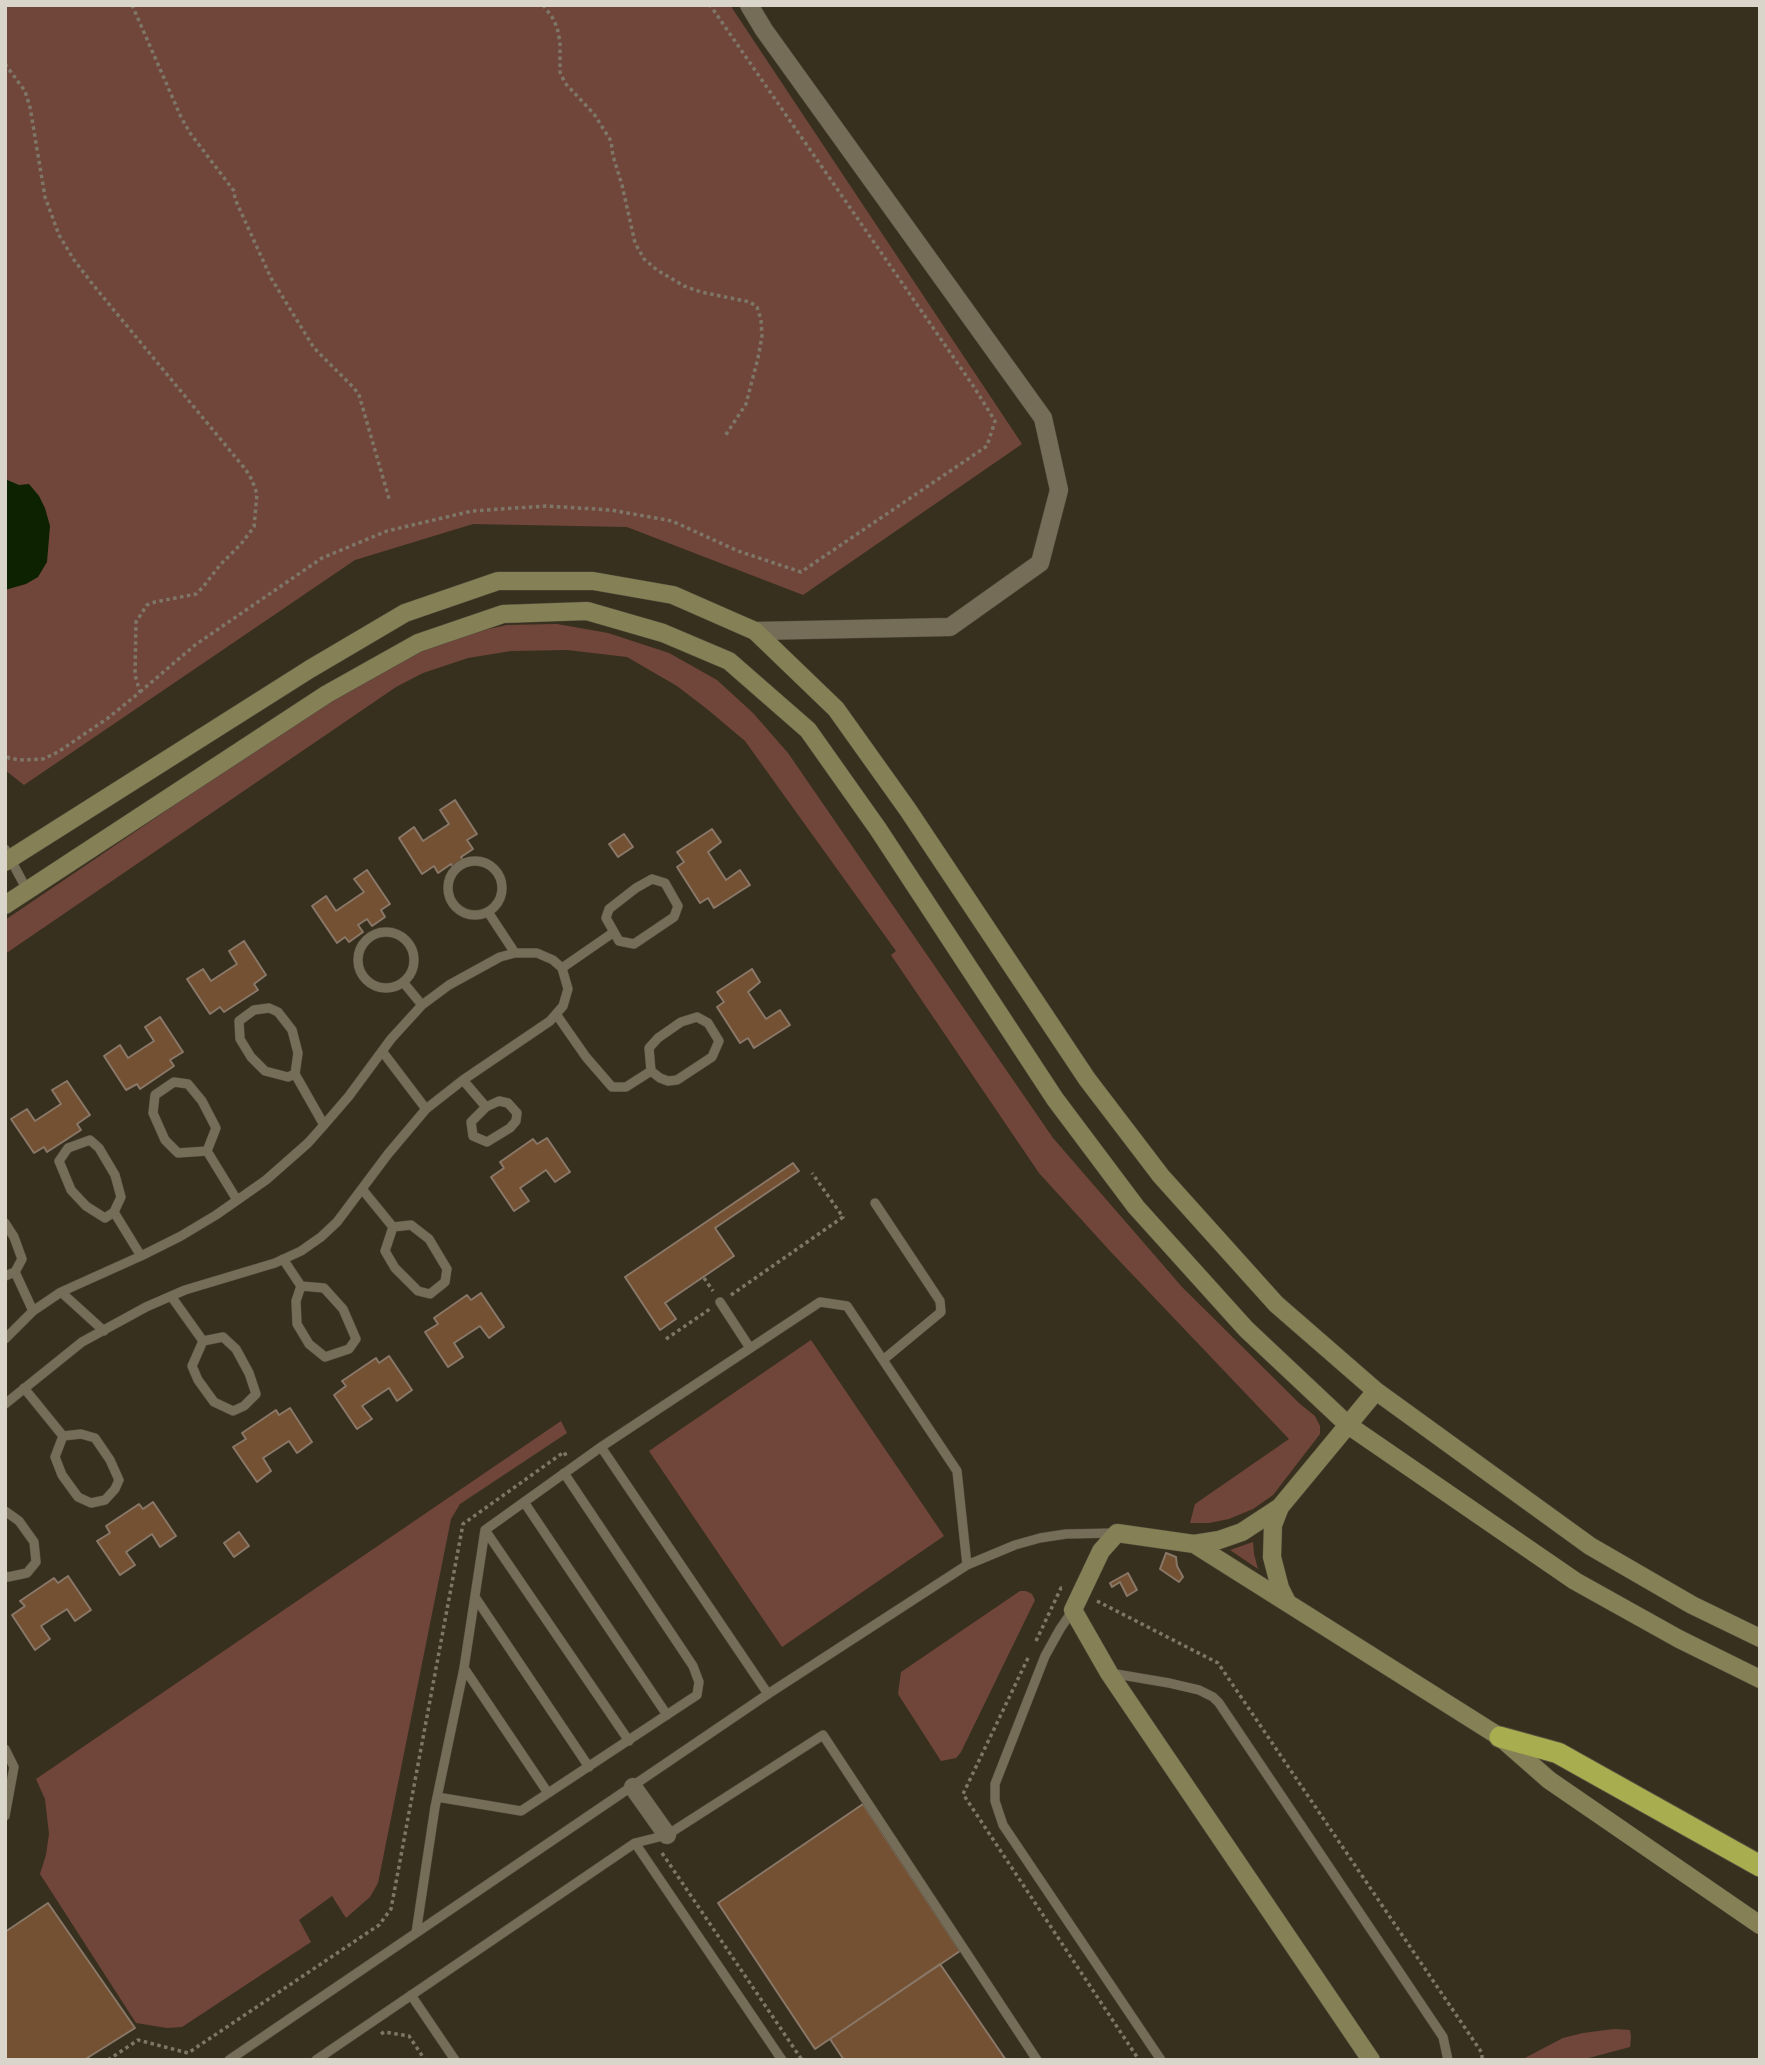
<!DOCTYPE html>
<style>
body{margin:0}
#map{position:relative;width:1765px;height:2065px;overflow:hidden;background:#38301e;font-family:"Asap Condensed",sans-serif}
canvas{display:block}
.frame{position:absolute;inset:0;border:7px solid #dad5ca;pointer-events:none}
</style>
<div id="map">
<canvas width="1765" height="2065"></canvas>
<div class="frame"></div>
</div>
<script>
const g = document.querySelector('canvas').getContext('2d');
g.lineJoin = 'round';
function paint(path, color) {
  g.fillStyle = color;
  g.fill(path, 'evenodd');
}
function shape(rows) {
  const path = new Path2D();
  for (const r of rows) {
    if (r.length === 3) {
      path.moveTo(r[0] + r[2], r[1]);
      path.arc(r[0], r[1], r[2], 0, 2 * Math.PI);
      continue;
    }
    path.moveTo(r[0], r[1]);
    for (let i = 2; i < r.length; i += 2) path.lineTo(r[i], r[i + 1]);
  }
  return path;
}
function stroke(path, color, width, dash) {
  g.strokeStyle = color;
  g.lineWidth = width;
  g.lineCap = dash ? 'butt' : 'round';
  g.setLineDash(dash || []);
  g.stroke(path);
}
paint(shape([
 [5,5,730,5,1022,444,803,595,627,527,473,524,355,560,24,785,5,770],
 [557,624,608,633,669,653,717,680,753,713,788,753,1053,1138,1182,1287,1300,1404,1315,1416,1320,1426,1320,1434,1273,1495,1253,1509,1229,1519,1209,1523,1190,1523,1195,1504,1289,1439,1110,1251,1039,1173,891,955,896,951,745,741,707,709,677,686,627,657,567,650,511,651,468,658,423,673,396,687,5,954,5,920,300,720,421,649,470,633,507,625],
 [811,1340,944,1536,782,1647,649,1451],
 [561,1421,567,1433,460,1504,451,1519,378,1883,370,1897,346,1918,332,1896,299,1920,311,1942,182,2027,167,2028,136,2023,40,1874,46,1855,49,1834,45,1799,36,1779],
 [1253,1542,1254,1554,1258,1569,1230,1550],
 [1020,1591,1026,1591,1032,1594,1035,1600,961,1752,956,1758,941,1761,898,1694,901,1672],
 [1614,2029,1630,2030,1631,2037,1630,2047,1581,2060,1521,2060,1563,2038,1583,2033]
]), '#71463a');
paint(shape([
 [5,479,19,485,29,484,39,496,45,508,50,526,47,562,38,577,26,584,5,590]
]), '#0c2201');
const building = shape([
 [455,800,477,834,467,840,473,849,461,857,463,860,453,867,451,864,438,873,434,866,422,874,399,838,414,827,423,841,449,824,440,810,455,800],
 [712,829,721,842,708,852,726,880,740,870,750,885,714,908,708,898,700,903,677,867,684,862,677,852,712,829],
 [624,834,633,847,618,857,609,844,624,834],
 [367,870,390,904,381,910,385,917,372,926,367,919,358,925,363,932,349,942,345,937,337,943,312,906,326,896,336,911,364,892,354,879,367,870],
 [244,941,266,975,254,984,258,990,224,1012,220,1007,210,1014,187,979,203,969,211,981,237,964,229,951,244,941],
 [752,969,760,982,748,992,766,1019,780,1010,790,1025,754,1048,748,1038,740,1043,717,1007,724,1002,717,992,752,969],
 [160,1017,183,1052,170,1060,174,1066,140,1089,137,1084,126,1090,104,1056,120,1045,128,1058,154,1041,145,1027,160,1017],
 [67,1081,90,1115,77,1124,81,1130,47,1152,44,1147,34,1153,11,1119,27,1109,35,1121,61,1104,52,1090,67,1081],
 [547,1138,570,1172,555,1182,546,1170,520,1188,529,1201,514,1211,491,1177,504,1168,500,1162,533,1139,537,1144,547,1138],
 [793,1163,799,1171,715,1228,734,1256,665,1303,676,1319,660,1330,625,1277,793,1163],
 [481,1293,504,1327,489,1338,480,1326,454,1343,463,1357,448,1367,425,1332,438,1324,434,1318,467,1295,471,1300,481,1293],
 [389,1356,412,1390,397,1401,389,1388,362,1406,372,1419,357,1429,334,1395,346,1386,342,1381,376,1358,379,1363,389,1356],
 [290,1408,312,1442,297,1453,289,1441,263,1458,271,1471,257,1482,233,1447,246,1439,242,1433,276,1410,279,1415,290,1408],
 [153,1502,176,1536,160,1547,152,1534,126,1552,135,1565,120,1575,97,1541,110,1533,106,1526,139,1504,143,1509,153,1502],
 [239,1532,249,1546,234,1557,224,1543,239,1532],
 [1166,1553,1176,1557,1177,1566,1183,1577,1179,1582,1160,1569,1166,1553],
 [1128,1573,1137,1590,1127,1596,1120,1582,1112,1587,1110,1583,1128,1573],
 [68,1576,91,1610,75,1621,67,1609,41,1626,50,1639,35,1650,12,1615,25,1606,20,1601,54,1578,58,1583,68,1576],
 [863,1804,960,1951,815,2049,718,1903,863,1804],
 [48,1903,135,2028,84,2060,5,2060,5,1932,48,1903],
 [940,1964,1006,2060,844,2060,830,2039,940,1964]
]);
paint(building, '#735132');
stroke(building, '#897768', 2);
const lane = shape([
 [5,849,27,890],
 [475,888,27],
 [652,879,665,883,678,906,674,917,634,944,619,941,606,918,609,909,636,888,652,879],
 [488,912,515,953],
 [386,960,28],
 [562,968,614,932],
 [403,982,422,1005],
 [556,1014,586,1057,612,1087,626,1087,651,1071],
 [697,1017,708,1023,719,1041,712,1057,677,1080,668,1081,660,1078,651,1071,649,1048,658,1038,681,1022,697,1017],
 [382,1051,426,1109],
 [295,1074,288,1077,265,1071,251,1057,240,1039,239,1021,254,1010,269,1008,278,1012,292,1030,298,1053,295,1074,324,1125],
 [463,1080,486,1107,499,1101,508,1103,517,1113,516,1121,510,1128,487,1142,473,1136,471,1122,486,1107],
 [174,1082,188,1084,202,1101,216,1128,207,1151,178,1153,165,1140,153,1113,155,1095,174,1082],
 [90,1140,99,1148,115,1175,121,1197,114,1212,105,1218,86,1206,71,1190,59,1161,68,1148,90,1140],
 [207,1151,237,1200],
 [362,1189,393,1227],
 [875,1203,940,1301,941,1312,883,1360],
 [114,1212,141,1256],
 [5,1223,14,1237,22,1259,15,1272,5,1276],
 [411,1225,429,1239,447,1269,445,1282,430,1294,418,1291,395,1268,385,1251,393,1227,411,1225],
 [283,1259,301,1286],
 [15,1272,33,1311],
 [301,1286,324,1288,343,1309,356,1339,349,1349,325,1357,309,1344,297,1324,296,1301,301,1286],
 [61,1292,104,1331],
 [171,1296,203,1341],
 [720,1302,750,1348],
 [223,1337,236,1349,249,1373,256,1394,244,1406,233,1411,214,1402,198,1380,192,1366,203,1341,223,1337],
 [5,1339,33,1311,61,1292,141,1256,181,1236,216,1215,266,1180,308,1143,324,1125,349,1096,391,1039,422,1005,449,985,500,957,515,953,537,953,553,960,562,968,568,989,563,1006,550,1021,463,1080,426,1109,388,1154,337,1222,321,1237,301,1251,275,1263,185,1290,146,1307,82,1342,5,1404],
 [24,1388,63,1436],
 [81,1434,95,1438,110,1460,119,1480,115,1489,105,1500,91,1503,78,1497,62,1475,55,1457,63,1436,81,1434],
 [601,1447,820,1302,847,1306,957,1471,967,1565],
 [524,1502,667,1715],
 [5,1511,19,1521,34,1542,36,1562,27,1573,8,1577,5,1576],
 [485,1530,629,1741],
 [475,1597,589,1767],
 [1073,1610,1060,1629,1045,1656,995,1784,995,1801,1003,1825,1161,2060],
 [464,1668,548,1793],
 [1110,1673,1169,1683,1199,1690,1213,1697,1219,1703,1443,2037,1448,2060],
 [5,1749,14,1767,5,1816],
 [437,1797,521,1811,697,1695,699,1682,693,1666,564,1473],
 [635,1843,782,2060],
 [416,1933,435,1807,464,1668,485,1530,601,1447,768,1694],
 [411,1995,455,2060],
 [229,2060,768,1694,967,1565,1015,1545,1040,1538,1066,1534,1115,1533],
 [316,2060,635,1843,667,1835,823,1735,1037,2060]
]);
const street = shape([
 [749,5,764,30,1043,418,1059,490,1040,563,950,627,755,631],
 [633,1787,667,1835]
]);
const secondary = shape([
 [5,862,310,669,405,613,498,581,593,581,673,595,755,631,836,709,908,810,1087,1079,1161,1176,1276,1304,1376,1391,1590,1546,1692,1605,1760,1638],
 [5,905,327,694,418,643,503,614,587,611,663,633,729,661,808,730,878,829,1055,1099,1136,1207,1246,1329,1348,1425,1575,1581,1679,1639,1760,1679],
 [1280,1507,1273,1525,1272,1557,1280,1588,1287,1602],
 [1194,1544,1500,1737,1549,1780,1760,1925],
 [1371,2060,1109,1673,1073,1610,1101,1551,1117,1533,1194,1544,1219,1540,1242,1532,1280,1507,1376,1391]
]);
const highway = shape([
 [1500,1737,1558,1753,1760,1866]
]);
stroke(lane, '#534d3d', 10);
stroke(street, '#534d3d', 19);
stroke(secondary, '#534d3d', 19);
stroke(highway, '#534d3d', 23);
stroke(shape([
 [132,5,181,117,190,133,234,191,235,199,271,278,314,348,354,388,359,395,390,502],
 [543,5,552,17,557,27,560,42,560,72,565,83,594,114,611,141,613,156,622,185,635,243,644,259,657,270,684,286,701,292,750,302,757,307,761,320,762,336,758,358,746,404,725,436],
 [5,64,25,91,30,107,45,197,59,235,74,260,94,286,246,470,252,480,257,494,254,527,241,544,220,565,203,587,196,594,155,602,147,605,136,622,135,675,140,692,108,718,58,752,43,759,20,760,9,758,5,755],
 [140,692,195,645,322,558,387,531,472,511,546,506,611,510,672,521,738,551,801,572,987,446,995,421,974,387,710,5],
 [704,1278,713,1291],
 [731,1295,843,1217,812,1173],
 [666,1339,710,1309],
 [1097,1601,1218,1663,1482,2053,1482,2060],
 [1036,1641,1061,1588,1064,1588],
 [1028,1658,963,1794,1139,2060],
 [662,1853,802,2060],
 [381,2034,384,2032,409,2036,425,2060],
 [108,2060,138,2040,188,2053,379,1925,391,1909,463,1524,564,1452,567,1457]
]), '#7e7768', 3.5, [3.5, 3.5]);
stroke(lane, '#766d59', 9);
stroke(street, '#766d59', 18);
stroke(secondary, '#858056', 18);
stroke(highway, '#a8ad50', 21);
</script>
